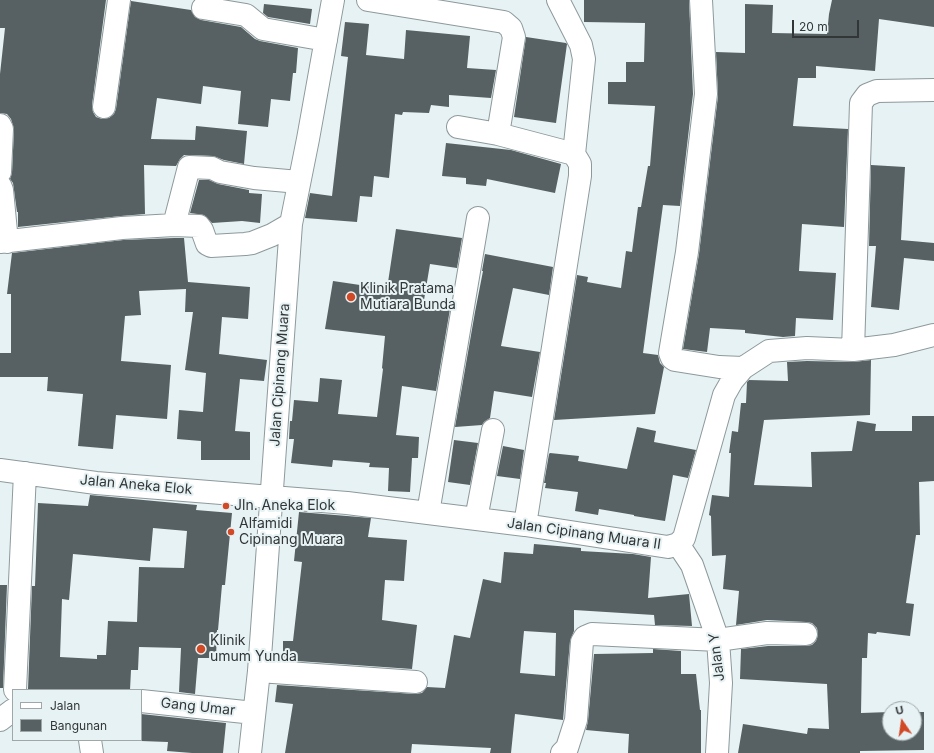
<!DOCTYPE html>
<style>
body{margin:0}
#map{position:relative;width:934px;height:753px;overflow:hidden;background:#e7f2f4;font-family:Inter,sans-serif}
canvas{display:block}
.legend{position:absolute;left:12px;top:689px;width:130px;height:52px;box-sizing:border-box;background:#e7f2f4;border:1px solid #9fa7a8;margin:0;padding:5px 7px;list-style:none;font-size:12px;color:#323637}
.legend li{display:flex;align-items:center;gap:8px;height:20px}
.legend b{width:20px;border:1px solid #9fa7a8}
.north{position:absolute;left:882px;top:701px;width:40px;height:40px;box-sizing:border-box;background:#e7f2f4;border:1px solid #9fa7a8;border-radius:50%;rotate:347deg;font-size:11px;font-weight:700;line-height:16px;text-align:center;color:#323637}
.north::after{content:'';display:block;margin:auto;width:14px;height:18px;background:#d24926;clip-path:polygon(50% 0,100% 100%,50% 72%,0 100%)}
.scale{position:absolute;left:792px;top:20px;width:67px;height:18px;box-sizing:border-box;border:2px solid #323637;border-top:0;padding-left:5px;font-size:12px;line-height:14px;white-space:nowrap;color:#323637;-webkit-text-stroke:3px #e7f2f4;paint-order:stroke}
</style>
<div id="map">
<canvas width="934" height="753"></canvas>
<ul class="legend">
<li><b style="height:5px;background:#fff"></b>Jalan</li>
<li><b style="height:11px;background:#576163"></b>Bangunan</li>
</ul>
<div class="north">U</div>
<div class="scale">20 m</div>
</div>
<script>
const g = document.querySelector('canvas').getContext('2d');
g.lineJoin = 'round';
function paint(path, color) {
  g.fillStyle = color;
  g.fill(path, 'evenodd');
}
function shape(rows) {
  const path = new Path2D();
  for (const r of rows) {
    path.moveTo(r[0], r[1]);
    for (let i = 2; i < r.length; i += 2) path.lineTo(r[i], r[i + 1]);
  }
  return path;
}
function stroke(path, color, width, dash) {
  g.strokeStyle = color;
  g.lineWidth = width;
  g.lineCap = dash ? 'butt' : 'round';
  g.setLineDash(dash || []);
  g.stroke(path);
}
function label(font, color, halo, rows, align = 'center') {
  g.font = font + ' Inter,sans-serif';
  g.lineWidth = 4;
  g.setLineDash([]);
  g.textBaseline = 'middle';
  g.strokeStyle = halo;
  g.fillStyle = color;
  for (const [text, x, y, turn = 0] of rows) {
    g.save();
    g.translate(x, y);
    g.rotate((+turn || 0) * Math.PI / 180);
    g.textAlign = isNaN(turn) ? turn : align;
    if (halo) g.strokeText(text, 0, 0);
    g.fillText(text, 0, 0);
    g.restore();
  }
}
paint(shape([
 [0,0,106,0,92,105,93,112,96,117,102,119,109,118,114,114,116,109,131,1,191,10,195,17,201,20,241,27,255,39,260,41,298,48,296,73,293,73,290,101,271,99,268,127,238,124,241,91,203,86,201,104,157,98,151,139,195,140,196,126,247,131,244,164,224,160,213,156,190,155,184,155,180,159,176,166,144,165,145,214,121,216,18,227,18,212,17,212,13,183,10,179,12,173,14,129,11,119,7,114,0,113,0,74,5,28,0,28],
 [584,0,689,0,693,94,680,206,663,205,643,353,658,355,660,363,664,367,655,414,554,420,577,275,588,277,587,282,621,288,626,251,632,252,638,207,641,207,648,166,650,166,655,106,608,104,608,82,626,82,626,62,644,62,645,23,584,22],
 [832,0,934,0,934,27,879,19,875,71,816,66,816,78,798,78,793,126,848,129,844,227,802,224,799,271,836,273,833,320,796,318,795,336,783,337,745,333,745,330,710,328,707,352,683,349,699,254,718,96,716,52,745,53,745,4,773,5,772,33,827,34,829,14],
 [264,4,312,9,310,24,268,17,263,13],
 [345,22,369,24,366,55,404,59,406,30,470,36,467,68,496,70,491,98,449,95,449,107,431,105,429,113,403,112,402,115,395,114,389,178,374,176,372,197,360,196,357,222,305,218,310,193,332,196,348,57,341,56],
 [526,37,566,43,567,44,556,123,514,117],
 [446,143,511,150,561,164,555,193,487,179,486,186,466,184,466,178,442,176],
 [871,165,905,167,901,240,934,243,934,261,904,258,899,310,871,307,876,246,869,246],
 [199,180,209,180,218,184,249,190,249,193,262,194,260,223,242,221,212,223,204,215,190,213],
 [396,229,462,238,457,268,430,264,423,306,450,309,436,391,402,386,396,435,419,437,418,458,412,458,410,492,388,491,389,468,369,467,370,463,333,460,332,467,291,463,294,439,289,439,290,421,292,421,294,400,318,402,320,378,342,380,338,414,377,417,383,369,382,368,385,336,325,329,333,281,387,289],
 [174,238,184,238,188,282,250,287,248,319,222,317,219,354,267,360,264,381,240,379,235,431,250,432,250,460,201,460,201,441,177,439,179,410,203,412,206,373,185,370,193,312,185,312,186,289,139,291,141,315,125,316,121,361,171,365,167,419,116,415,113,449,78,446,83,394,47,391,48,377,0,377,0,353,11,353,11,294,7,294,12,253,123,240],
 [485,254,553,267,549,295,513,288,501,346,540,352,532,397,494,391,490,418,484,422,482,425,455,427,475,312,483,271,482,271],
 [871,360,870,415,764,420,754,485,812,487,811,452,852,451,857,421,876,424,875,431,912,431,912,416,934,416,934,481,919,482,920,535,916,535,906,603,914,604,910,636,877,632,876,634,868,633,867,658,862,658,861,713,890,712,890,733,914,733,914,712,924,712,924,750,860,751,860,753,738,753,743,724,807,734,808,728,829,729,827,684,740,679,741,649,768,646,806,646,812,645,816,641,818,635,817,628,812,623,806,622,767,620,736,625,739,591,723,589,726,555,712,556,711,516,709,515,712,495,729,497,731,453,729,453,732,431,738,432,741,403,746,403,747,382,749,380,788,381,787,362,807,361,853,362],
 [637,427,656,431,654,442,696,450,688,478,673,475,665,521,634,516,634,515,599,509,598,515,575,511,578,492,545,488,546,483,544,483,549,454,550,453,579,456,578,461,627,469],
 [454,440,478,443,470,485,448,482],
 [503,446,524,450,520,479,497,476],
 [90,495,197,505,196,510,232,513,225,585,222,585,218,630,217,630,216,658,198,658,195,694,179,692,181,648,139,647,138,670,131,670,130,690,28,689,32,586,35,586,38,503,88,506],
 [153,528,187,531,184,568,139,567,137,622,108,621,106,655,97,655,97,659,60,657,62,599,69,600,73,554,150,561],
 [299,512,371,518,368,537,407,540,404,581,385,580,382,620,417,625,412,669,283,660,283,641,293,641,302,562,294,561],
 [534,544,581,548,581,551,633,554,651,557,648,598,689,594,692,626,655,625,654,615,574,610,574,631,570,641,563,720,515,714,511,753,490,753,491,748,412,744,411,753,285,753,293,704,275,702,277,685,415,694,422,693,427,687,445,688,454,635,470,638,483,579,501,583,504,552,533,554],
 [524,631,556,633,555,676,520,673],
 [0,585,7,585,3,688,0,688],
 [653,649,681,651,681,674,696,674,700,710,701,710,701,753,628,753,629,734,586,730,588,721,594,654,653,653],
 [141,714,226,723,223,753,192,753,167,751,168,742,141,741]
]), '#576163');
const minor = shape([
 [368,0,504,22,511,28,514,37,498,134,574,154],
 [701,0,706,94,704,110,687,252,670,353,672,358,675,360,719,367,743,368],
 [203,8,246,15,263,29,326,40],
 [104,107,119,0],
 [0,125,2,129,0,172],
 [458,127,498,134],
 [0,185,2,190,7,242],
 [174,225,189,167,212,168,220,172,254,178,299,182],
 [0,242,122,228,174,225,199,226,202,230,207,244,211,246,245,244,252,243,272,235,291,224],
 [853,350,861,103,867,95,877,91,934,90],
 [0,470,96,483,347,503,525,525,668,547,678,544,684,538,724,395,732,381,743,368,769,351,807,348,853,350,894,345,934,335],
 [428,513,478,218],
 [476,519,493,430],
 [525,525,580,176,580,164,574,154,584,59,581,45,558,0],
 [678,544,692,565,718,640,721,683,717,753],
 [259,671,416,682],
 [15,690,25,473],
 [141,701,254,713],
 [0,720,13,710],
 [90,740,92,753],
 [250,753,259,671,291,224,308,139,333,0],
 [562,753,567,748,576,720,582,642,585,637,592,634,718,640,767,633,806,634]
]);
stroke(minor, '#8e999b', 24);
stroke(minor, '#fff', 22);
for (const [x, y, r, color] of [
 [351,297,5,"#d24926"],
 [226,506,4,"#d24926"],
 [231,532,4,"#d24926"],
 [201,649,5,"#d24926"]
]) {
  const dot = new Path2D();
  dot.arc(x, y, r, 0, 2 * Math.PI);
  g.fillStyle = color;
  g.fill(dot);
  stroke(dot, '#e7f2f4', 1.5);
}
label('14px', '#323637', '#e7f2f4', [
 ["Klinik Pratama",360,289],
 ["Mutiara Bunda",360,305],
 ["Jln. Aneka Elok",234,506],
 ["Alfamidi",239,524],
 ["Cipinang Muara",239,540],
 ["Klinik",210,641],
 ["umum Yunda",210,657]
], 'left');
label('14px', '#323637', '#e7f2f4', [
 ["Jalan Cipinang Muara",280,375,-86],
 ["Jalan Aneka Elok",136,485,5],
 ["Jalan Cipinang Muara II",584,534,8],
 ["Jalan Y",717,657,-97],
 ["Gang Umar",198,707,6]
]);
</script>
